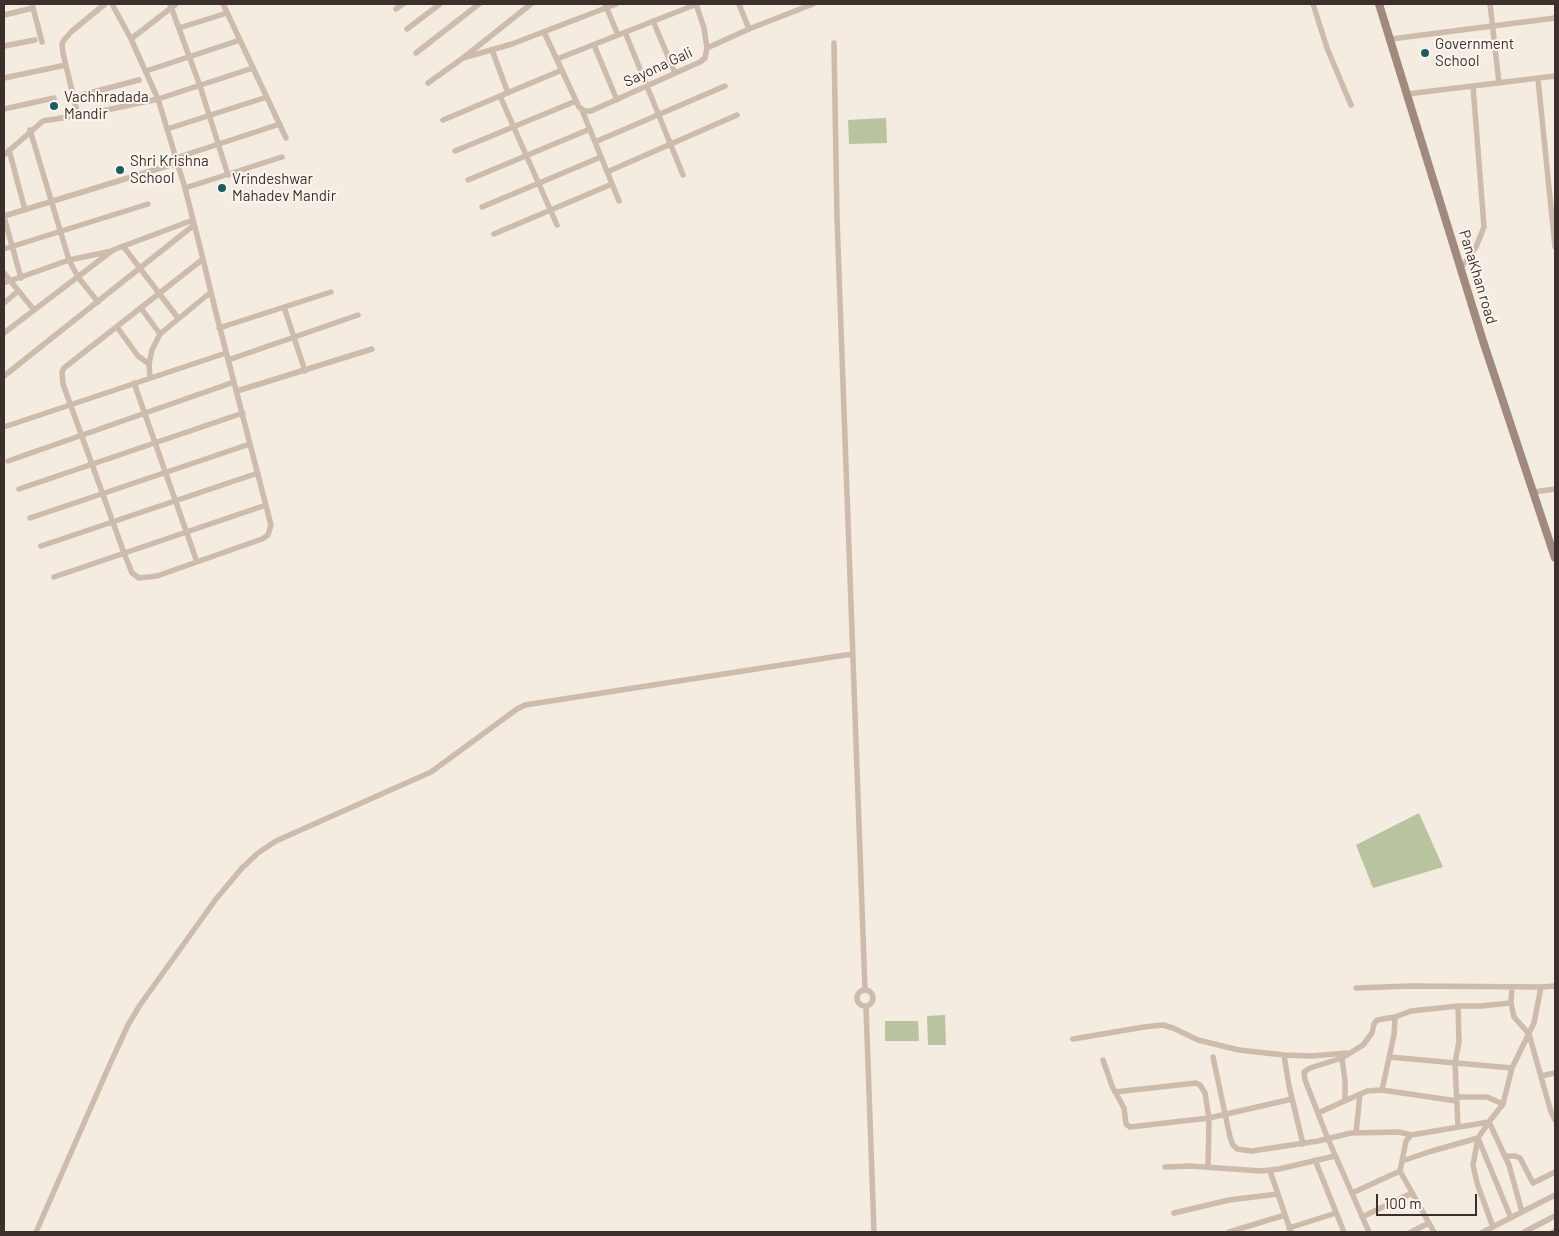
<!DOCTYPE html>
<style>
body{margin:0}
#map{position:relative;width:1559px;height:1236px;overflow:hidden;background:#f4ebe1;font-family:Barlow,sans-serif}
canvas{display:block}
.frame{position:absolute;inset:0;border:5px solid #3b302b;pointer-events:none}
.scale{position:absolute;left:1376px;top:1194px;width:101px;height:22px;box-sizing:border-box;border:2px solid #3b302b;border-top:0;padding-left:6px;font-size:15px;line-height:18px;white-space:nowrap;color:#3b302b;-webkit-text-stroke:4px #fbf5ee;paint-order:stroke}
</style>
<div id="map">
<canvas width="1559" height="1236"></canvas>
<div class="frame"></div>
<div class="scale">100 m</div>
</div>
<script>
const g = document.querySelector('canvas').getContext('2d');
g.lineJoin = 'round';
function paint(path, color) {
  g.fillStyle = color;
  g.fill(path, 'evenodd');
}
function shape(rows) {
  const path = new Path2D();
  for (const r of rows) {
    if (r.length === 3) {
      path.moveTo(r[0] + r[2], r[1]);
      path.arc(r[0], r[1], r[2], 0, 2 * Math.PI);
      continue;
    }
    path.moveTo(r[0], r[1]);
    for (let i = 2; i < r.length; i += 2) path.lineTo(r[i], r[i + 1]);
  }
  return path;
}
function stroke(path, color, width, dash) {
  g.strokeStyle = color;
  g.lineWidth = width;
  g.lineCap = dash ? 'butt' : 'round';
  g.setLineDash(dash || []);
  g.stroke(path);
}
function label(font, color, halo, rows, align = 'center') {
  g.font = font + ' Barlow,sans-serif';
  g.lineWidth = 4;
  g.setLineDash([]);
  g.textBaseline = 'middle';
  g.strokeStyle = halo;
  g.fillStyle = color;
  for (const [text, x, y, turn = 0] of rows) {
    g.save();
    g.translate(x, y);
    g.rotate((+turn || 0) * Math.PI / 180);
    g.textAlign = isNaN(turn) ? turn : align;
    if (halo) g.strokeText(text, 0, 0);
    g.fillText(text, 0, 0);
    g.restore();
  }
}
paint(shape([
 [886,118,887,143,849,144,848,120],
 [1419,813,1443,867,1373,888,1356,845],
 [945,1015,946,1045,928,1045,927,1016],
 [885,1021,918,1021,919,1041,885,1041]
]), '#b8c4a0');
stroke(shape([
 [32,4,42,42],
 [112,4,131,39,158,99,185,188,203,259,215,309,271,525,268,535,262,539,157,576,139,578,132,573,124,553,63,384,62,372,64,368,203,259],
 [170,4,200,86,228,175],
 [223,4,286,138],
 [605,4,618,35],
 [739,4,749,29],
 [1313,4,1327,48,1351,105],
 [1490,4,1499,83],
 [396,9,403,4],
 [4,15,33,8],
 [653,21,675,73],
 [179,28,227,13],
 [407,29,440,4],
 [544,32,579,107,585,111,591,111,700,62,705,58,707,48,704,28,696,4],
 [625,32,683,175],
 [131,39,176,4],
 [1391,39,1555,18],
 [834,43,837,218,865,990],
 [594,45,617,100],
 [4,46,35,40],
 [707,48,749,29,813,4],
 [492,50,508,93],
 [416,53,479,4],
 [463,58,512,44,616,4],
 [557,59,697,4],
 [146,71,240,40],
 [4,78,66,65],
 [1538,79,1555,247],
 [428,83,463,58,531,4],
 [1407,94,1555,76],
 [500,96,557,225],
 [74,97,139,80],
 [4,109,54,98],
 [582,110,619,201],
 [78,116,63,53,62,44,64,40,72,31,105,4],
 [443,120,562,70],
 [167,129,267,97],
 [30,130,69,260,78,277,98,302],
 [595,142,725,86],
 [9,150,25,210],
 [455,151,576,101],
 [4,155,43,121,93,113,158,99,253,68],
 [176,158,280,124],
 [607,172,737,115],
 [468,180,590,129],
 [185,188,282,157],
 [482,207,601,157],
 [4,216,177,163],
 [4,217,21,278],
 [494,234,612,184],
 [123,246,178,318],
 [4,249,148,204],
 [1461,268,1476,247,1484,227,1473,86],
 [4,273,34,310],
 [4,283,69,260,112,251],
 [4,303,18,291],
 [284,307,305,371],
 [141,308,160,334],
 [117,327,138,356,149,364],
 [219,328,331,292],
 [4,333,113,250,193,220],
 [228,360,358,315],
 [4,376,194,225],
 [150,378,149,364,152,350,160,334,211,292],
 [134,383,197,562],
 [237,391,372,349],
 [4,427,226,353],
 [8,461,234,382],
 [19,489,243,413],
 [1534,492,1555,489],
 [30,518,250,444],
 [41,546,258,473],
 [54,577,266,505],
 [1512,987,1511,1003,1514,1017,1529,1034,1551,1112,1555,1120],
 [1356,988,1410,986,1541,987,1555,986],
 [865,998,8],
 [1458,1006,1459,1042,1455,1063,1458,1127],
 [866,1007,874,1232],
 [1073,1039,1144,1027,1163,1025,1173,1028,1198,1040,1239,1050,1284,1055,1312,1056,1347,1053],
 [1284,1055,1289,1086,1303,1144],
 [1213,1057,1230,1137,1233,1145,1237,1149,1252,1151,1318,1141,1351,1133,1399,1132,1411,1135],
 [1389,1057,1512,1068],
 [1342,1058,1345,1081,1345,1101],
 [1103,1060,1112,1086,1124,1108,1126,1124,1130,1127,1209,1118,1292,1099],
 [1541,1076,1555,1073],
 [1382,1090,1394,1035,1395,1017],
 [1115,1092,1196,1083,1200,1085,1205,1093,1209,1118,1208,1167],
 [1457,1097,1487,1097,1503,1104],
 [1318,1113,1367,1091,1382,1090,1457,1101],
 [1489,1122,1478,1138,1473,1165,1477,1183,1493,1227],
 [1489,1122,1509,1165,1522,1212],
 [1356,1133,1360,1094],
 [1505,1156,1515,1156,1520,1158,1533,1183,1555,1172],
 [1315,1160,1344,1232],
 [1402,1161,1432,1151,1478,1138,1511,1218],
 [1165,1167,1190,1166,1261,1171,1279,1169,1335,1156],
 [1270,1171,1291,1232],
 [1352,1193,1400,1171],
 [1174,1213,1229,1200,1278,1194],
 [1362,1217,1412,1193],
 [1289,1228,1336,1213],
 [36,1232,110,1064,128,1025,140,1005,216,899,242,868,258,853,276,841,431,772,517,709,525,705,852,654],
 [1229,1232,1285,1215],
 [1369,1232,1328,1139,1305,1080,1304,1072,1310,1068,1342,1058,1363,1045,1372,1033,1374,1024,1377,1020,1395,1017,1411,1011,1458,1006,1481,1006,1511,1003],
 [1411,1232,1429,1223],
 [1434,1232,1400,1171,1406,1141,1411,1135,1489,1122,1503,1104,1512,1068,1534,1023,1541,987],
 [1483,1232,1555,1195],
 [1524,1232,1555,1216],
 [1553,1232,1555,1231]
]), '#cdbbac', 5.5);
stroke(shape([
 [1379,4,1483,341,1555,558]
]), '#a18a7d', 8);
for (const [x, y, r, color] of [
 [1425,53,5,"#1f5a5e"],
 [54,106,5,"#1f5a5e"],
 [120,170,5,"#1f5a5e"],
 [222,188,5,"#1f5a5e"]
]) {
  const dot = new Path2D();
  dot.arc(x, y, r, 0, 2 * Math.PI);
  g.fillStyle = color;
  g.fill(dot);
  stroke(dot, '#fbf5ee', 2);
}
label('15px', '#3b302b', '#fbf5ee', [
 ["Government",1435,44],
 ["School",1435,61],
 ["Vachhradada",64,97],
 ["Mandir",64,114],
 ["Shri Krishna",130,161],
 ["School",130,178],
 ["Vrindeshwar",232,179],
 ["Mahadev Mandir",232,196]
], 'left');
label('15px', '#3b302b', '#fbf5ee', [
 ["Sayona Gali",658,67,-25],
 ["PanaKhan road",1478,277,73]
]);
</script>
